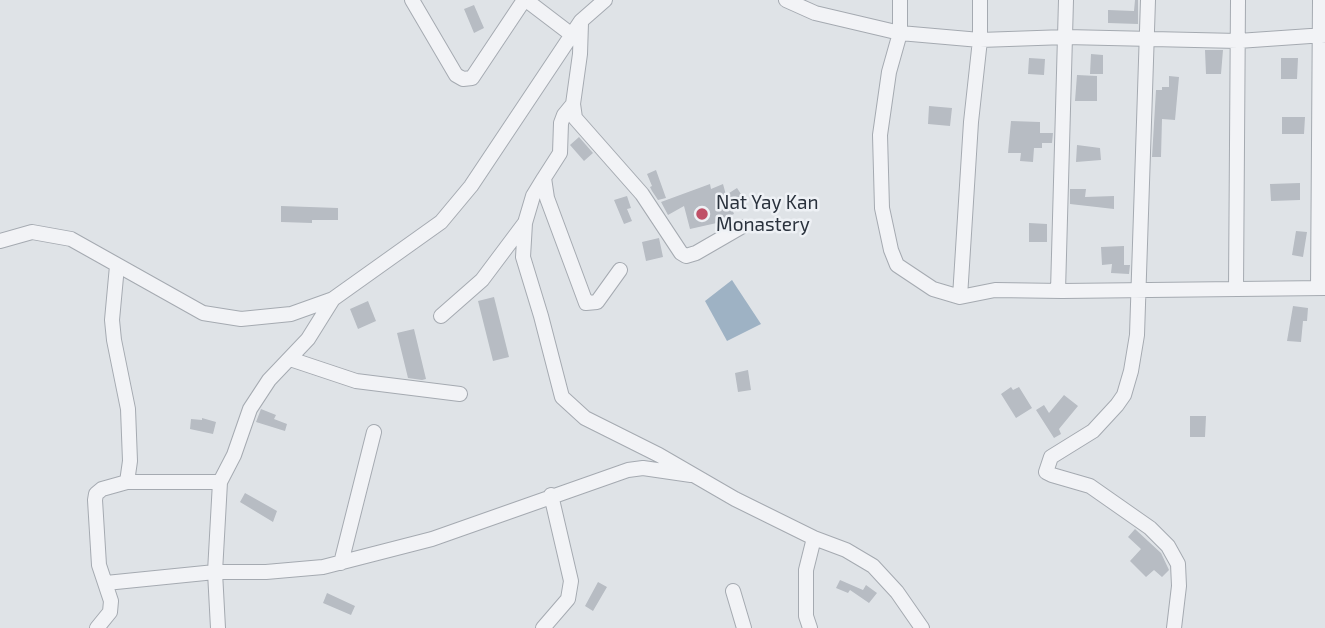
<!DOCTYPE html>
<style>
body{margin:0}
canvas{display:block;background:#dfe3e7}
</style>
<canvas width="1325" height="628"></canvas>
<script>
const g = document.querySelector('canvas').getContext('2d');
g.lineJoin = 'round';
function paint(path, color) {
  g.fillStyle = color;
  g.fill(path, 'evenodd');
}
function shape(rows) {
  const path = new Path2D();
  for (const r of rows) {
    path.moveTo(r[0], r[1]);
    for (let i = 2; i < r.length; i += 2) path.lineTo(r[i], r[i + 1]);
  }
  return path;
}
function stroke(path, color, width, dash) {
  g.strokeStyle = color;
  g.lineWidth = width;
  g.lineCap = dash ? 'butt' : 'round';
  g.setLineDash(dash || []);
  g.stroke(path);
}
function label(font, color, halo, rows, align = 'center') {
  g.font = font + ' "Exo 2",sans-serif';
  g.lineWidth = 5;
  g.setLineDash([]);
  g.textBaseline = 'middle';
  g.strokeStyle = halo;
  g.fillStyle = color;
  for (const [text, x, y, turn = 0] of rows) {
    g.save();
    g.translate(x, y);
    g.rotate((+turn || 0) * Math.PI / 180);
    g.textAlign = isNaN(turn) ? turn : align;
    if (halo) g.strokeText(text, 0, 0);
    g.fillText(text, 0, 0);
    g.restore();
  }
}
paint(shape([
 [732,280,761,324,727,341,705,301]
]), '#9eb2c4');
paint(shape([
 [1135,0,1138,0,1138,24,1108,23,1108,10,1134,11],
 [474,5,484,28,474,33,464,9],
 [1205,50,1223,50,1221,74,1206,74],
 [1091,54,1103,55,1103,74,1090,74],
 [1029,58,1045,59,1044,75,1028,74],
 [1281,58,1298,58,1297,79,1281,79],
 [1077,75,1097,76,1097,101,1075,101],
 [1169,76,1179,77,1175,120,1162,119,1161,157,1152,157,1156,90,1162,90,1162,87,1169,87],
 [929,106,952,108,950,126,928,124],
 [1282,117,1305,117,1304,134,1282,134],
 [1011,121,1040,122,1040,133,1053,133,1052,143,1042,143,1042,148,1034,148,1033,162,1020,161,1021,153,1008,153],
 [579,137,593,153,584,161,570,145],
 [1077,145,1100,148,1101,160,1076,162],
 [656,170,666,198,658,200,652,191,650,187,652,186,647,174],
 [1300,183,1300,200,1271,201,1270,184],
 [710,184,711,189,723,184,726,195,737,188,745,200,732,209,734,214,720,219,721,222,690,229,684,206,668,215,661,202],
 [1070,189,1086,189,1085,197,1114,196,1114,209,1070,204],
 [627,196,631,208,627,209,632,221,624,224,614,200],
 [281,206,338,208,338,220,312,220,312,223,281,222],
 [1029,223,1047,224,1047,242,1029,242],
 [1296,231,1307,232,1303,257,1292,255],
 [659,238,663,257,646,261,642,242],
 [1124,246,1124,265,1130,265,1129,274,1111,273,1112,264,1102,265,1101,247],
 [494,297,509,357,493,361,478,301],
 [368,301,376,321,358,329,350,309],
 [1293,306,1308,308,1307,321,1303,321,1301,342,1287,341],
 [414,329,426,379,422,380,408,378,397,333],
 [748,370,751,390,738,392,735,373],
 [1011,387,1013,390,1019,387,1032,408,1016,418,1001,394],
 [1064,395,1078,406,1059,429,1061,434,1054,438,1036,410,1044,405,1049,413],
 [261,409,276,415,274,419,287,424,285,431,256,422],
 [1190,416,1206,416,1205,437,1190,437],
 [202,418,216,422,213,434,190,429,191,419,202,420],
 [245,493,277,511,273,522,240,502],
 [1135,529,1161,553,1169,570,1162,577,1154,570,1146,577,1130,561,1141,549,1128,537],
 [840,580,863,590,866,585,877,593,869,603,850,590,848,593,836,588],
 [598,582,607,587,593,611,585,606],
 [327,593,355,606,351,615,323,603]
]), '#b7bcc3');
const minor = shape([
 [412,0,456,75,463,79,472,78,524,0],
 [526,0,572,35],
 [786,0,815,13,900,33,980,40,1066,37,1238,41,1325,35],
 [900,0,900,33,889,72,880,135,882,208,891,250,897,265,933,289,960,297,995,290,1062,291,1325,288],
 [1148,0,1137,335,1131,371,1124,395,1117,405,1093,431,1051,457,1046,472,1052,475,1090,486,1150,528,1168,546,1178,564,1179,586,1174,628],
 [581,23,580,54,573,104,575,118,642,194,681,253,686,256,696,253,741,227],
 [573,104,564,115,561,123,560,153,544,178,547,198,586,303,597,302,620,270],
 [544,178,533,196,525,223,523,257,541,316,562,397,585,418,659,455,735,499,814,538,846,550,873,566,897,592,922,628],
 [0,241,32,232,71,239,203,313,241,319,291,314,333,299,441,222,471,186,581,21,605,0],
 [1318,288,1320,0],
 [1236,289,1238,0],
 [1058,291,1066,0],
 [960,297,971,122,980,40,980,0],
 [441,316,482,280,524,224],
 [290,359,356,381,460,394],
 [127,482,220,482],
 [341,563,374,432],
 [106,583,215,572,266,572,323,567,432,539,628,470,643,468,691,475],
 [733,591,744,628],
 [97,628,110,612,111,601,99,565,95,500,96,494,102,489,127,482,130,461,128,409,114,340,112,320,117,266],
 [218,628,215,572,220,482,234,455,250,409,269,380,308,339,333,299],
 [543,628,568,599,571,581,551,495],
 [810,628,806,616,806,570,814,538]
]);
stroke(minor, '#a5aab1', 16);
stroke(minor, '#f2f3f6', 14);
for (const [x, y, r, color] of [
 [702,214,7,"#c05067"]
]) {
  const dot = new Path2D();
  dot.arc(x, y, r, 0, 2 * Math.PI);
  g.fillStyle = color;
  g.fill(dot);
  stroke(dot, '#eef1f5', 2.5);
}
label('19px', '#2a323d', '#eef1f5', [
 ["Nat Yay Kan",716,203],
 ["Monastery",716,225]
], 'left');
</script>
